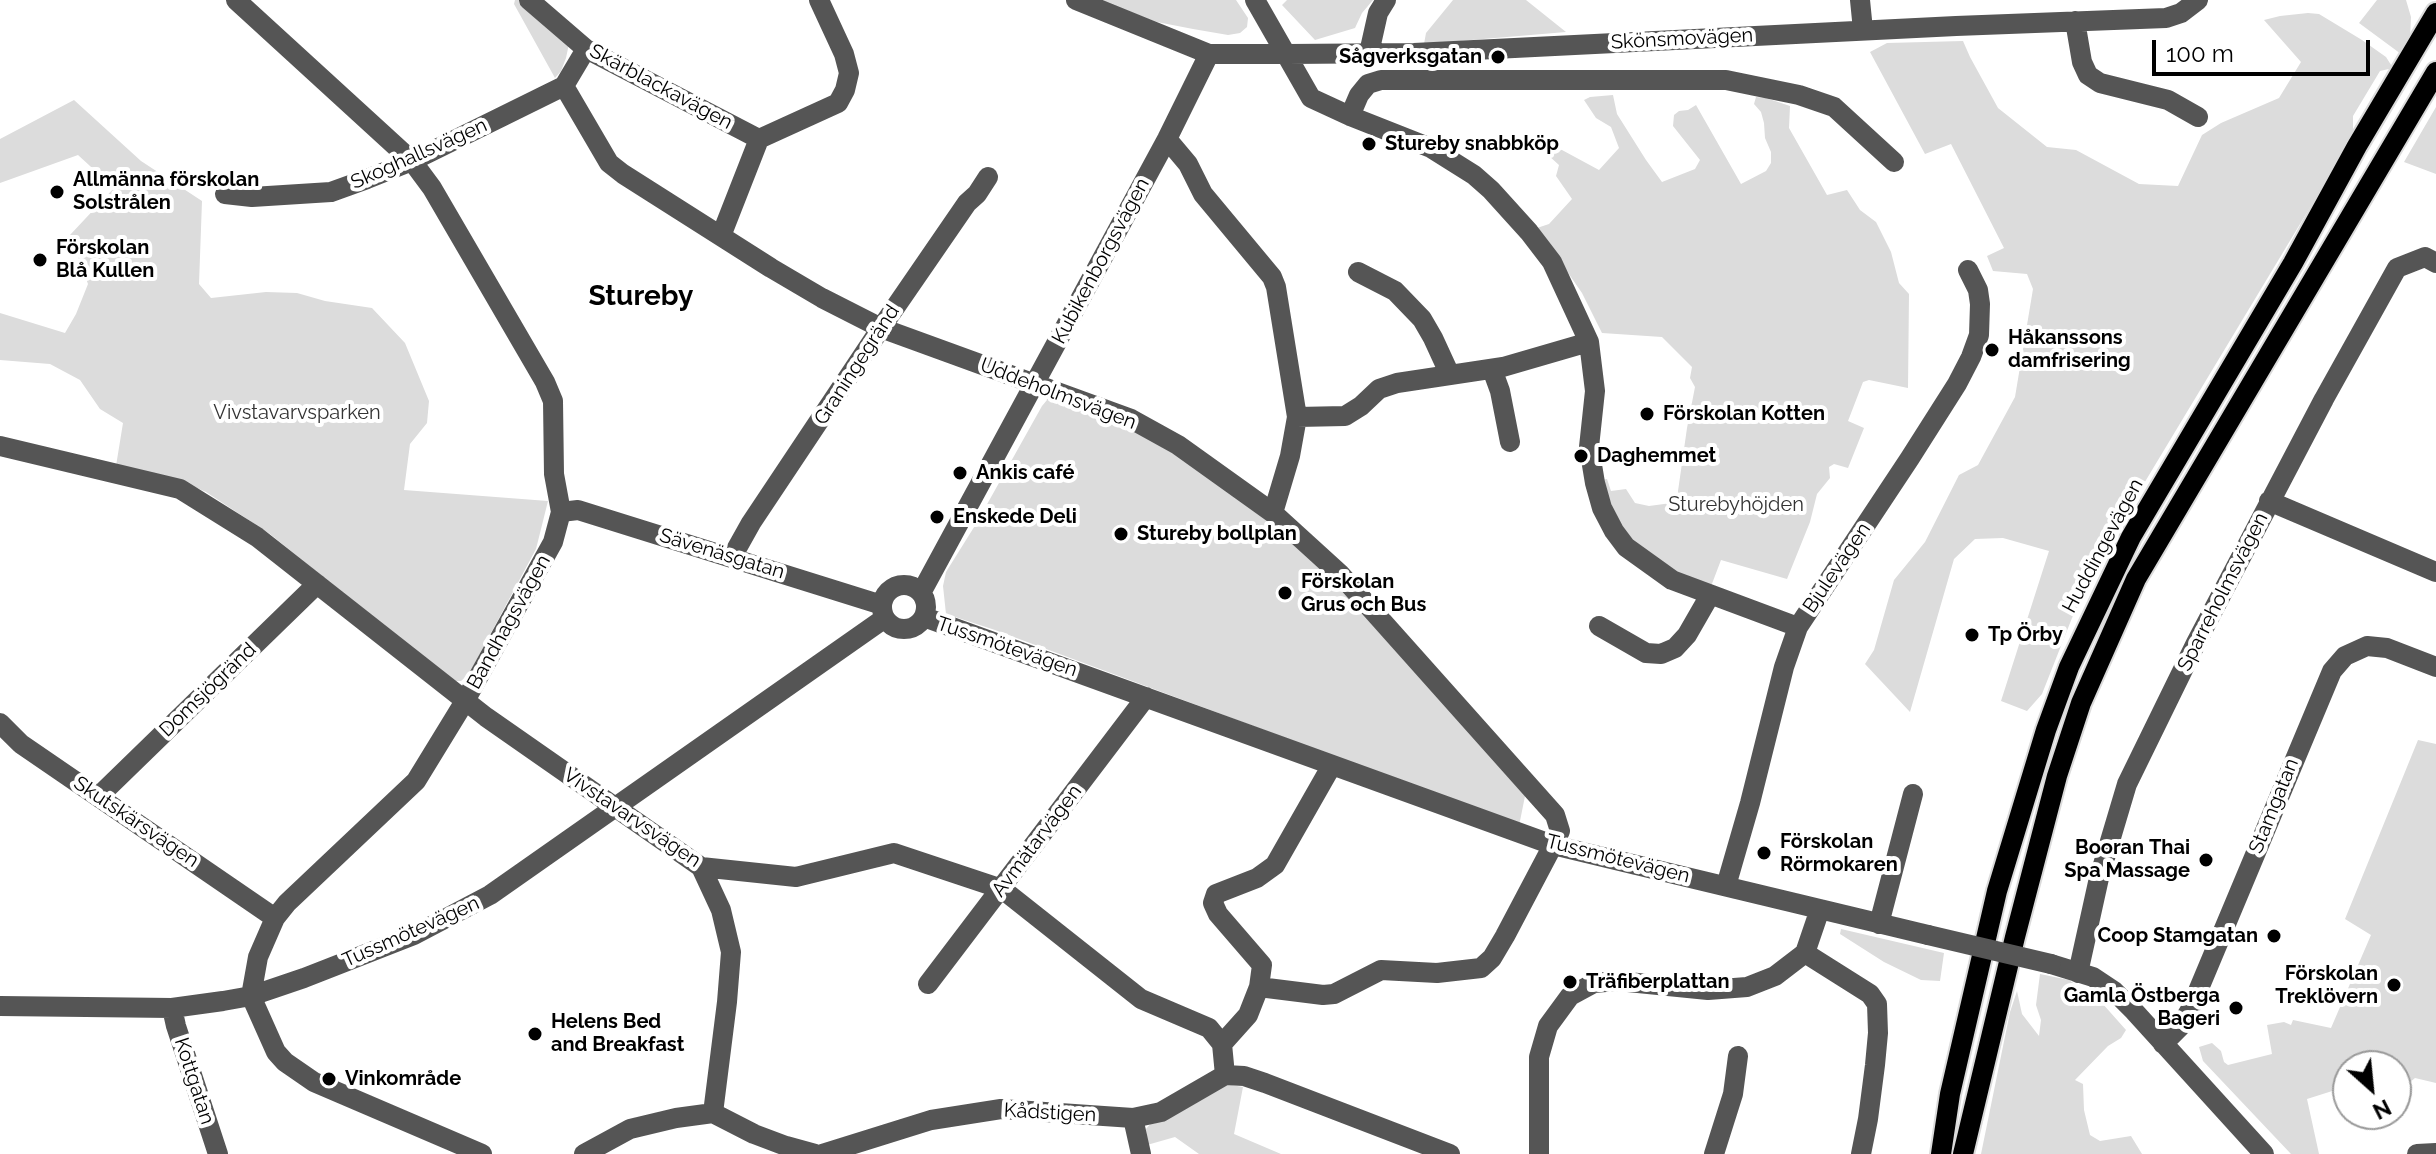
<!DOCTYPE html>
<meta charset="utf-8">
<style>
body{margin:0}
#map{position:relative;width:2436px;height:1154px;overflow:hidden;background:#fff;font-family:Raleway,sans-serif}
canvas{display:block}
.north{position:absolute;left:2332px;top:1050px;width:80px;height:80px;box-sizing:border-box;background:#fff;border:2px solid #999;border-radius:50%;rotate:153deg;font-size:22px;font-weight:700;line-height:32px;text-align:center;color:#000}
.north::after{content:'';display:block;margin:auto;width:28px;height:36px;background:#000;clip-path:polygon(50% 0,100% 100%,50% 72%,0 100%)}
.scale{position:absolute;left:2152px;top:40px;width:218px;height:36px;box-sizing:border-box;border:4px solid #000;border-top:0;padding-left:10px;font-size:24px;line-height:28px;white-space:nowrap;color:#000;-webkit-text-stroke:6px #fff;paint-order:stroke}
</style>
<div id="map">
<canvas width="2436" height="1154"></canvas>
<div class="north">N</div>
<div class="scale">100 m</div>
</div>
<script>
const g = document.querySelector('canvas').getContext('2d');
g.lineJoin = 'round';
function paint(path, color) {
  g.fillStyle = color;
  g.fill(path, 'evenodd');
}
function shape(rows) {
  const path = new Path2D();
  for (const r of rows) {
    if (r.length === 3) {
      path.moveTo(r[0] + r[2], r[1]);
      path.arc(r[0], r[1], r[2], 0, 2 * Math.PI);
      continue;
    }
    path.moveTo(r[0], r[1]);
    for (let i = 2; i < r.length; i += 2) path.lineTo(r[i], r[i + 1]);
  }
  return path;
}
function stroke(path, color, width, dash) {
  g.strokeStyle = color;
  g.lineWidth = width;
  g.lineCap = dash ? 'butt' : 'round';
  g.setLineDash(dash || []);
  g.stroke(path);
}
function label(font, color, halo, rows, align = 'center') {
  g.font = font + ' Raleway,sans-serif';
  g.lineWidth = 8;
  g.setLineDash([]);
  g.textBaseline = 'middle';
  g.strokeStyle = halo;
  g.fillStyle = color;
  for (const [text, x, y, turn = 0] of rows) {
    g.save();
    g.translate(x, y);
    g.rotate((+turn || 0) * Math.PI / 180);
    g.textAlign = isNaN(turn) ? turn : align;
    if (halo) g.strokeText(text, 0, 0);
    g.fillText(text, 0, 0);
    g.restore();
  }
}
paint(shape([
 [515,0,529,0,570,39,566,58,561,71,555,78,514,4],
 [1099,0,1236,0,1248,18,1247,27,1240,33,1228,35,1193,29,1157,22],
 [1287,0,1373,0,1362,13,1355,28,1315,40,1282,5],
 [1453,0,1526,0,1566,32,1424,44,1426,33],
 [2377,0,2406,0,2411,17,2410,38,2401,54,2359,23],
 [2308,13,2319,14,2362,40,2386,57,2393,68,2380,71,2353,116,2353,136,2128,510,2072,618,2042,694,2027,711,2001,701,2049,551,2003,538,1975,539,1954,559,1910,712,1865,664,1874,650,1894,580,1925,542,1959,475,1978,465,2015,397,2033,289,2027,274,1993,271,1987,256,2004,248,1951,144,1925,154,1870,52,1887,43,1963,41,1970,57,1998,108,2047,147,2076,150,2139,184,2178,186,2202,135,2221,123,2279,98,2301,62,2264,20,2280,16],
 [1613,95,1617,114,1646,160,1662,182,1695,169,1700,160,1673,126,1674,115,1679,111,1688,110,1696,105,1741,184,1766,171,1771,163,1771,152,1765,138,1764,123,1761,112,1754,104,1756,97,1766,98,1790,106,1789,128,1827,195,1847,190,1860,210,1876,222,1891,252,1899,283,1909,294,1908,388,1869,380,1863,382,1848,421,1864,428,1848,468,1834,464,1829,467,1830,478,1817,494,1810,522,1787,579,1721,560,1710,589,1680,574,1646,552,1629,537,1615,514,1602,480,1607,479,1611,491,1626,489,1635,503,1649,506,1679,502,1678,491,1687,428,1695,387,1690,378,1692,367,1662,337,1602,333,1582,293,1537,228,1549,224,1572,199,1556,176,1559,165,1549,156,1548,147,1562,150,1599,170,1619,148,1611,127,1596,118,1584,100,1590,97],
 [74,100,141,161,202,201,199,284,211,298,266,292,297,293,325,301,372,308,405,343,429,401,427,423,410,444,404,490,548,501,536,549,469,674,461,681,452,681,270,534,206,492,177,479,116,466,123,423,100,409,80,380,50,364,0,360,0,313,65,333,76,314,88,284,70,235,114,188,78,155,0,183,0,139],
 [2436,107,2436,174,2404,162],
 [1055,399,1156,439,1286,534,1338,583,1525,796,1519,826,1334,756,995,630,946,614,943,586,946,572,976,524,1042,406,1047,400],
 [2418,740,2436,744,2436,1083,2415,1078,2396,1094,2396,1066,2348,1066,2348,1086,2307,1099,2319,1154,2291,1154,2203,1061,2199,1047,2212,1043,2221,1051,2224,1062,2228,1065,2272,1054,2267,1025,2284,1022,2291,1025,2293,1020,2331,1028,2371,935,2345,919],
 [1841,929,1944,953,1940,981,1921,980,1884,962,1840,934],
 [2040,974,2069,980,2102,1003,2126,1030,2121,1038,2108,1046,2075,1080,2083,1084,2084,1110,2090,1135,2100,1141,2131,1136,2142,1154,1981,1154,2010,1012,2017,991,2022,1014,2039,1036,2041,1020,2036,1005],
 [1225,1084,1243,1087,1234,1134,1281,1154,1199,1154,1175,1137,1147,1145,1146,1129,1152,1122]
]), '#dcdcdc');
const major = shape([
 [1941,1154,1950,1094,1997,891,2046,730,2069,667,2131,537,2293,263,2357,146,2436,13],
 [1963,1154,2015,937,2057,776,2081,703,2136,579,2436,72]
]);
stroke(major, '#dbdbdb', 24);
stroke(shape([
 [236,0,412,161,432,188,545,382,553,401,554,474,561,512,553,542,465,701,416,781,287,903,275,918,258,957,251,996],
 [529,0,586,49,759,139],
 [1076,0,1209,54,1288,54,1414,53,1956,26,2166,18,2181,13,2198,0],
 [1255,0,1311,98,1350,116,1431,148,1474,175,1491,190,1529,232,1552,262,1589,342,1595,391,1589,447,1595,483,1602,508,1614,531,1626,547,1672,580,1798,627],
 [1860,0,1863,30],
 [2075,21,2082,62,2088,75,2100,83,2168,100,2198,117],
 [1369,53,1378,13,1386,0],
 [564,86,609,163,623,174,771,268,822,298,881,328,1131,419,1178,445,1273,513,1340,574,1555,815,1560,831,1553,845,1505,936,1492,958,1481,968,1437,973,1381,970,1334,994,1323,995,1259,987],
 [1350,116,1359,95,1368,84,1381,80,1726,80,1799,95,1834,107,1894,162],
 [1167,139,1188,164,1203,194,1272,277,1276,287,1297,417,1290,456,1273,513],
 [225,194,252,197,331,192,367,179,412,161,564,86,586,49],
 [721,236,759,139,838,103,845,90,849,73,844,54,819,0],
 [1358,272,1395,291,1422,319,1433,338,1450,375],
 [1492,369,1500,391,1510,442],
 [1297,417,1345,416,1361,406,1379,389,1397,383,1503,367,1589,342],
 [0,446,180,489,257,537,486,717,701,867,796,877,894,853,1002,889,1141,999,1209,1028,1222,1044,1225,1075,1244,1076,1265,1083,1450,1154],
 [2269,501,2436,572],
 [561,512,578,510,882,605],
 [732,557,751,523,881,328,967,203,977,194,988,177],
 [904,607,22],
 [921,593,1167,139,1209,54],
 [924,617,1553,845,1928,935],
 [1599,626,1646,653,1661,654,1675,648,1687,635,1710,595],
 [0,723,21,744,275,918],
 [99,796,317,584],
 [701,867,721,910,731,952,727,1002,713,1113],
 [1726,886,1750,803,1784,667,1798,627,1910,458,1957,384,1971,357,1979,335,1980,304,1978,290,1968,270],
 [1879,924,1913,794],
 [1805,953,1870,994,1877,1004,1878,1033,1875,1065,1868,1119,1861,1154],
 [2051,964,2093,977,2114,991,2134,1011,2264,1154],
 [2078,973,2099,878,2127,784,2196,643,2324,399,2397,268,2425,257,2436,263],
 [928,984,1146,697],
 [251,996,276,1052,285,1062,314,1082,482,1154],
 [0,1006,172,1008,223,1001,251,996,304,978,414,935,490,895,885,618],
 [172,1008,176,1026,218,1154],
 [1222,1044,1248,1015,1259,987,1262,965,1218,914,1213,903,1216,894,1257,878,1275,865,1332,765],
 [2163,1044,2180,1027,2190,1010,2332,671,2345,656,2367,646,2387,648,2436,667],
 [1133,1118,1141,1154],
 [584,1154,630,1129,676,1118,713,1113,754,1134,786,1146,815,1154],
 [822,1154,931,1120,1001,1109,1133,1118,1161,1112,1225,1075],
 [1539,1154,1539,1057,1548,1026,1570,996,1594,983,1618,981,1708,990,1747,987,1775,976,1805,953,1820,909],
 [1714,1154,1733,1094,1738,1056],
 [2417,1154,2436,1153]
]), '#555', 20);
stroke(major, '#000', 20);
stroke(shape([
 [1928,935,2051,964]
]), '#555', 20);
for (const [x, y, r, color] of [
 [1498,57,8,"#000"],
 [1369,144,8,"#000"],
 [57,192,8,"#000"],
 [40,260,8,"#000"],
 [1992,350,8,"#000"],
 [1647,414,8,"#000"],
 [1581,456,8,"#000"],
 [960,473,8,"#000"],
 [937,517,8,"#000"],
 [1121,534,8,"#000"],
 [1285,593,8,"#000"],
 [1972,635,8,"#000"],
 [1764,853,8,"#000"],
 [2206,860,8,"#000"],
 [2274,936,8,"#000"],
 [1570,982,8,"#000"],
 [2394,985,8,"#000"],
 [2236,1008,8,"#000"],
 [535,1034,8,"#000"],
 [329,1079,8,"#000"]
]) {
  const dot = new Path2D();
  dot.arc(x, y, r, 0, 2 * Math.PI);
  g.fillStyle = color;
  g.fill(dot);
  stroke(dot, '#fff', 3);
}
label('20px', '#000', '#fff', [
 ["Skönsmovägen",1682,39,-3],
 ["Skärblackavägen",661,87,28],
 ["Skoghallsvägen",419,154,-24],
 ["Kubikenborgsvägen",1101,261,-62],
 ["Graningegränd",857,365,-57],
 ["Uddeholmsvägen",1058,394,21],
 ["Huddingevägen",2103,546,-62],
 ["Sävenäsgatan",722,554,17],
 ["Bjulevägen",1837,568,-56],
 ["Sparreholmsvägen",2223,592,-63],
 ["Bandhagsvägen",509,622,-61],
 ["Tussmötevägen",1007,647,19],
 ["Domsjögränd",208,690,-44],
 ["Stamgatan",2274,806,-68],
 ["Vivstavarvsvägen",632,818,34],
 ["Skutskärsvägen",136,822,34],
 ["Avmätarvägen",1037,841,-53],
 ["Tussmötevägen",1618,859,14],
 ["Tussmötevägen",411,932,-24],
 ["Kottgatan",194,1081,72],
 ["Kådstigen",1050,1113,3]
]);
label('bold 20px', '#000', '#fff', [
 ["Sågverksgatan",1482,57,"right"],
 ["Stureby snabbköp",1385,144],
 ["Allmänna förskolan",73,180],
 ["Solstrålen",73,203],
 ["Förskolan",56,248],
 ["Blå Kullen",56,271],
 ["Håkanssons",2008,338],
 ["damfrisering",2008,361],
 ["Förskolan Kotten",1663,414],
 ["Daghemmet",1597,456],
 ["Ankis café",976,473],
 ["Enskede Deli",953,517],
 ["Stureby bollplan",1137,534],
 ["Förskolan",1301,582],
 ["Grus och Bus",1301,605],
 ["Tp Örby",1988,635],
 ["Förskolan",1780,842],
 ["Rörmokaren",1780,865],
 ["Booran Thai",2190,848,"right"],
 ["Spa Massage",2190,871,"right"],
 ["Coop Stamgatan",2258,936,"right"],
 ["Förskolan",2378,974,"right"],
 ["Treklövern",2378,997,"right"],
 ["Träfiberplattan",1586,982],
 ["Gamla Östberga",2220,996,"right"],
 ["Bageri",2220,1019,"right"],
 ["Helens Bed",551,1022],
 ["and Breakfast",551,1045],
 ["Vinkområde",345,1079]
], 'left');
label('20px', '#333', '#fff', [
 ["Vivstavarvsparken",297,413],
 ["Sturebyhöjden",1736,505]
]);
label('bold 28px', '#000', '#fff', [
 ["Stureby",641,297]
]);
</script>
